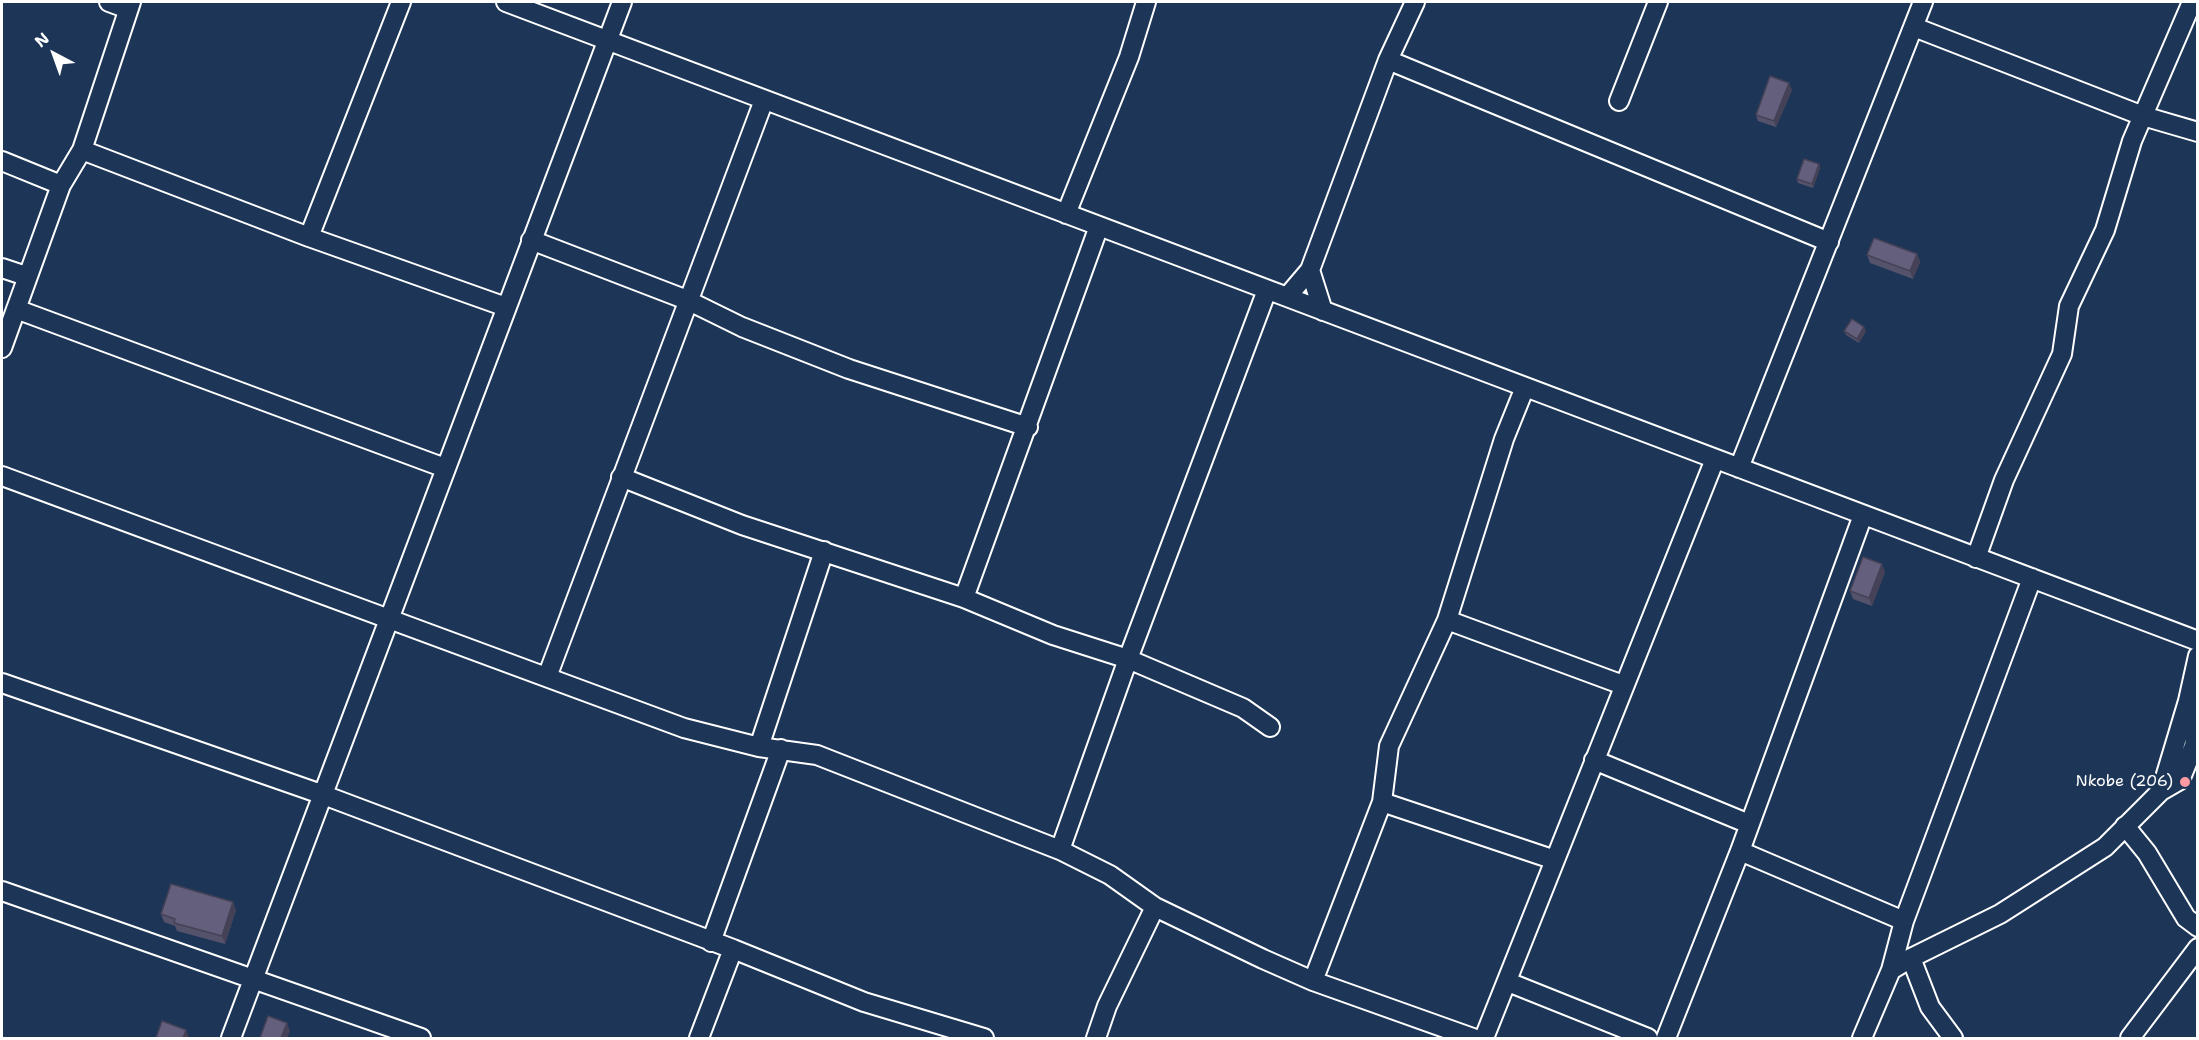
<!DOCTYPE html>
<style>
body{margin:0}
#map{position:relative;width:2199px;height:1040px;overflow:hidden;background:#1d3557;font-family:"Shantell Sans",sans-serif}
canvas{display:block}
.frame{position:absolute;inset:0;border:3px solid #fff;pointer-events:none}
.north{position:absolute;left:24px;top:24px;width:60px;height:60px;-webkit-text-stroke:4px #1d3557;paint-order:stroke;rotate:319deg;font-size:16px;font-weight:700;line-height:24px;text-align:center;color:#fff}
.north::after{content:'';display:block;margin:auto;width:21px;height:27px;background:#fff;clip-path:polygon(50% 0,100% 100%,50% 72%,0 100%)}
</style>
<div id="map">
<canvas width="2199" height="1040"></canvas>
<div class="frame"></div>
<div class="north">N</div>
</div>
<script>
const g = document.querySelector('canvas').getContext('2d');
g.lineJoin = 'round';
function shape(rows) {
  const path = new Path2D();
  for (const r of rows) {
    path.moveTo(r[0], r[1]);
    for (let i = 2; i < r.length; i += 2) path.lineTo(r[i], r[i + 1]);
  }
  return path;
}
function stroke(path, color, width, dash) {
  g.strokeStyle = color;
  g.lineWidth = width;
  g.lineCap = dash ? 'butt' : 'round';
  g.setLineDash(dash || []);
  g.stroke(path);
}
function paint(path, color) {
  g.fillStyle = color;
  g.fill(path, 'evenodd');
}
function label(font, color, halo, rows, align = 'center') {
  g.font = font + ' "Shantell Sans",sans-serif';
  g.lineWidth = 5;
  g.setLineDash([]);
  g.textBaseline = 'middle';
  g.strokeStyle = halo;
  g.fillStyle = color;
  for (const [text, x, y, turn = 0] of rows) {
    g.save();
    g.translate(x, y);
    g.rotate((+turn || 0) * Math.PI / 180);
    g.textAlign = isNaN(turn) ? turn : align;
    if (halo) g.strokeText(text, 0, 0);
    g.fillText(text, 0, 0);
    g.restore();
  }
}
const minor = shape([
 [109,2,128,9],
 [506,2,2198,641],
 [1914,27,2143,116,2198,132],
 [1388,60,1829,242],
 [1619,101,1658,2],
 [82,150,309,237,506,307],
 [2,161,61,185],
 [1066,214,1129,57,1146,2],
 [309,237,401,2],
 [531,240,687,300,742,327,849,369,1028,427],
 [2,268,26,276],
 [1310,270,1323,311],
 [1287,297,1310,270,1388,60,1415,2],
 [16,309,445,468],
 [2,348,61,185,82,150,131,2],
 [1739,468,1923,2],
 [2,476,684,728,759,747,817,755,1060,850,1128,659,1267,290],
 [621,477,742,525,964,598,1053,635,1128,659,1243,708,1270,727],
 [1976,558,2004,480,2062,354,2069,306,2105,230,2132,141,2192,2],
 [964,598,1099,226],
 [1447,620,1623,685],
 [547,677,764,100],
 [2,683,321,794,733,949,864,1002,984,1038],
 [759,747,824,551],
 [1594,760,1749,824],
 [2161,791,2188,701,2198,656],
 [1382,802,1555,860],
 [2125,826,2147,853,2186,918,2198,927],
 [1060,850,1110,875,1155,907,1263,959,1313,981,1473,1038],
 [1740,851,1904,921],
 [2,891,421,1038],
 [711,942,781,749],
 [1911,958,1930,1007,1953,1038],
 [1891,970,1911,958,2000,914,2105,847,2161,791,2180,780,2194,746,2196,732,2188,701],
 [1313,981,1382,802,1389,746,1447,620,1504,439,1525,387],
 [1508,982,1648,1038],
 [231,1038,622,2],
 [699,1038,733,949],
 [1096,1038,1107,1006,1155,907],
 [1484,1038,1715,459],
 [1666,1038,1740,851,1863,515],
 [1862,1038,1891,970,1904,921,2032,578],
 [2130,1038,2198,948]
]);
stroke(minor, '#fff', 22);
stroke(minor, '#1d3557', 18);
paint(shape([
 [1792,90,1776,127,1758,121,1756,115],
 [1819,164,1820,168,1813,188,1798,183,1797,179],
 [1917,254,1920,262,1913,279,1870,263,1867,255],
 [1844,331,1866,331,1859,343,1846,335],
 [1885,572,1872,606,1853,599,1850,591],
 [236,910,225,944,177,931,175,926,164,922,161,914]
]), '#55526b');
paint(shape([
 [1789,83,1792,90,1776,127,1774,121],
 [1819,164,1820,168,1813,188,1812,184],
 [1917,254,1920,262,1913,279,1910,271],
 [1864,327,1866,331,1859,343,1857,339],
 [1882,564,1885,572,1872,606,1869,598],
 [233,902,236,910,225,944,222,936],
 [287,1023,290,1031,287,1038,281,1038],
 [186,1030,189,1038,183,1038]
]), '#454257');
const building = shape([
 [1770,76,1789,83,1774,121,1756,115,1770,76],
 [1804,159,1819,164,1812,184,1797,179,1804,159],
 [1874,238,1917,254,1910,271,1867,255,1874,238],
 [1852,319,1864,327,1857,339,1844,331,1852,319],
 [1863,557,1882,564,1869,598,1850,591,1863,557],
 [171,884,233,902,222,936,174,923,175,919,161,914,171,884],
 [268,1016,287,1023,281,1038,260,1038,268,1016],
 [162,1021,186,1030,183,1038,156,1038,162,1021]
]);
paint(building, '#635f7c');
stroke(building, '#454257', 1.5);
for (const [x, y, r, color] of [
 [2185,782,6,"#ff9aa2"]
]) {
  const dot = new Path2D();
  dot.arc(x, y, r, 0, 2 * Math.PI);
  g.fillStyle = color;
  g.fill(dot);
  stroke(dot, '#1d3557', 2);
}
label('16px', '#fff', '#1d3557', [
 ["Nkobe (206)",2173,782]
], 'right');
</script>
